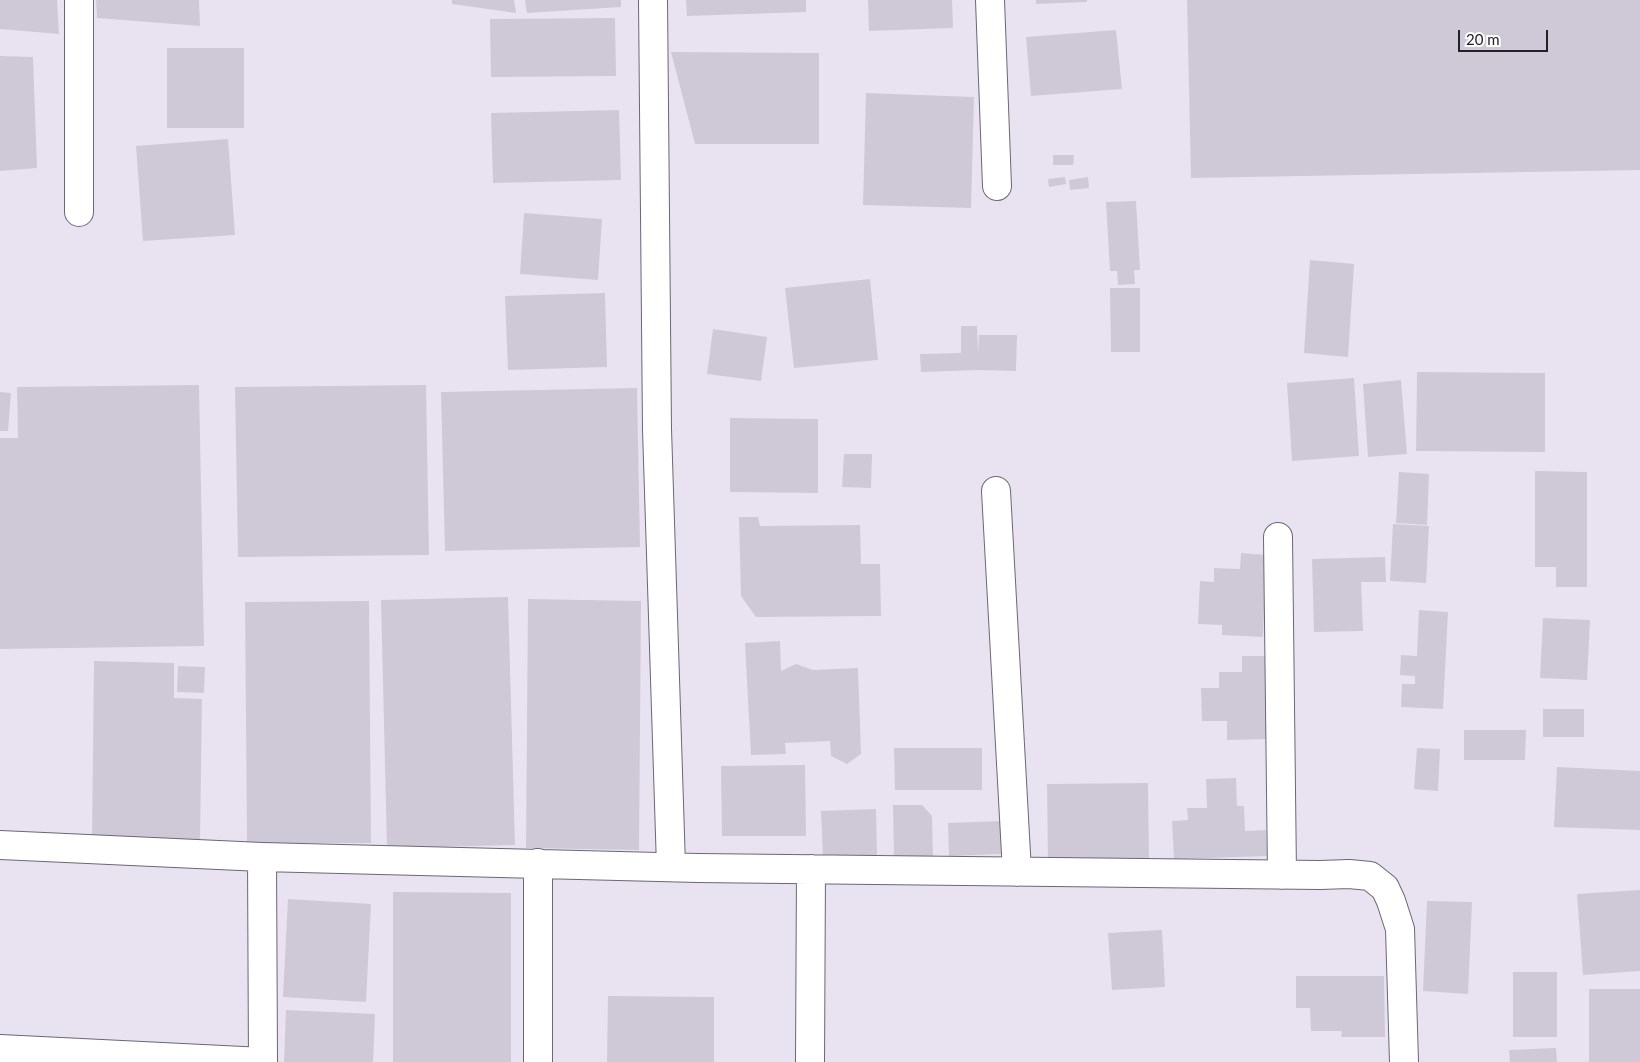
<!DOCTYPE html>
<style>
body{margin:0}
#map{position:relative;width:1640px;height:1062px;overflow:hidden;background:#e9e3f1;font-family:Lato,sans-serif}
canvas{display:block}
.scale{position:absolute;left:1458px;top:30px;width:90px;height:22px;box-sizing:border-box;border:2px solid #232126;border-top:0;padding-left:6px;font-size:15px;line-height:18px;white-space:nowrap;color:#232126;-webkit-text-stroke:4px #fff;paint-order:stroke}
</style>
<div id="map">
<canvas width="1640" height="1062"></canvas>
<div class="scale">20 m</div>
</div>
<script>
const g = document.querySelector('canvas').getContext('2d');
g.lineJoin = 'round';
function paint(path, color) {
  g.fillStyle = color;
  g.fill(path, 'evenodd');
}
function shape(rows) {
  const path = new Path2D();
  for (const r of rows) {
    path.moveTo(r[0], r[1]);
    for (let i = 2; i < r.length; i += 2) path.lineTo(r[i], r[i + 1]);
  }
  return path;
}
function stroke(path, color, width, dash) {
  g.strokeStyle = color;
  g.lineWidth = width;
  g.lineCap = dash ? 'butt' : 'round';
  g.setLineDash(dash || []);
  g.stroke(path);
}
paint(shape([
 [0,0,57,0,59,34,0,29],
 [96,0,199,0,200,26,97,18],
 [452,0,514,0,516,13,452,4],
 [525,0,621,0,621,7,527,13],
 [686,0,806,0,806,12,687,16],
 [868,0,952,0,953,28,869,31],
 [1036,0,1087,0,1087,2,1036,4],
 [1187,0,1640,0,1640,170,1191,178],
 [615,18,616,76,491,77,490,19],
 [1116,30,1122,89,1031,96,1026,37],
 [167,48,244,48,244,128,167,128],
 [671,52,819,53,819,144,695,144],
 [0,56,33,57,37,168,0,171],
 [866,93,974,97,971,208,863,205],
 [619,110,621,180,493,183,491,113],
 [228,139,235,235,143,241,136,146],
 [1053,155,1074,155,1073,165,1053,165],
 [1065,177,1066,184,1049,187,1048,179],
 [1088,177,1089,188,1070,190,1069,180],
 [1136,201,1140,270,1134,270,1135,284,1118,285,1117,271,1110,271,1106,202],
 [524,213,602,219,598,280,520,274],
 [1310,260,1354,264,1348,357,1304,353],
 [870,279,878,360,794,368,785,288],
 [1110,288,1140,288,1140,352,1111,352],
 [605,293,607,367,508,370,505,296],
 [961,326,977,326,978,353,979,335,1017,335,1016,371,978,370,921,372,920,354,961,353],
 [713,329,767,337,761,381,707,374],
 [1417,372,1545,373,1545,452,1416,451],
 [1354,378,1359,456,1292,461,1287,383],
 [1401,380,1407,454,1368,457,1363,384],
 [199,385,204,646,0,649,0,438,18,438,17,387],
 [426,385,429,555,238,557,235,387],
 [637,388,640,547,445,551,441,392],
 [0,392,11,393,8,431,0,431],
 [730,418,818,419,818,493,730,492],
 [844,454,872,454,871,488,842,487],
 [1535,471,1587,472,1587,587,1556,587,1556,567,1535,567],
 [1399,472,1429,474,1427,525,1396,523],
 [739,517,758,517,760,526,860,525,861,564,880,564,881,616,756,617,741,596],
 [1393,524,1429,526,1426,583,1390,581],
 [1241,553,1266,555,1263,637,1222,635,1222,625,1198,624,1200,581,1214,582,1214,568,1240,569],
 [1385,557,1386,582,1361,582,1363,631,1314,632,1312,559],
 [508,597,515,845,387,848,381,600],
 [528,599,641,601,639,850,526,848],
 [369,601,371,843,247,843,245,602],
 [1419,610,1448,612,1443,709,1401,707,1402,684,1415,684,1415,676,1400,675,1401,655,1417,656],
 [1543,618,1590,620,1587,680,1540,678],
 [780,641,781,671,796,664,813,670,858,668,861,754,847,764,831,756,830,741,785,743,786,754,751,755,745,643],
 [1242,656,1267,656,1268,739,1227,740,1227,721,1202,721,1201,688,1219,688,1219,672,1242,672],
 [94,661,174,663,174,698,202,699,200,841,92,840],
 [178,666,205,667,204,693,177,692],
 [1543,709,1584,709,1584,737,1543,737],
 [1464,730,1526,730,1525,760,1464,760],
 [894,748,982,748,982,790,895,790],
 [1417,748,1440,749,1438,791,1414,789],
 [805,765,806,836,722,836,721,766],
 [1557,767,1640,771,1640,830,1554,827],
 [1236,778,1237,806,1244,806,1245,831,1266,830,1267,856,1174,859,1172,821,1188,820,1187,808,1207,808,1206,779],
 [1148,783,1149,861,1048,862,1047,784],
 [893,805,922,805,932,816,933,858,894,858],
 [876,809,877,856,823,857,821,811],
 [1001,821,1002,854,949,856,948,823],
 [1640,890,1640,971,1583,975,1577,894],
 [393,892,511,893,511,1062,393,1062],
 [288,899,371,904,366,1002,283,997],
 [1427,901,1472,902,1468,994,1423,991],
 [1162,930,1165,987,1112,990,1108,933],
 [1513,972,1557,972,1557,1037,1513,1037],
 [1296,976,1384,976,1385,1037,1341,1037,1342,1031,1311,1031,1310,1008,1296,1008],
 [1589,989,1640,989,1640,1062,1589,1062],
 [608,996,714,997,714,1062,607,1062],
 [286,1010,375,1014,373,1062,284,1062],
 [1556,1048,1557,1062,1510,1062,1509,1050]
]), '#cfc9d7');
const minor = shape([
 [653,0,657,429,671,866],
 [990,0,997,186],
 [79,212,79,0],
 [996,491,1017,872],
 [1278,537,1282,875],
 [0,845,262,857,698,868,1320,875,1349,874,1370,876,1385,888,1391,901,1400,929,1404,1062],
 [262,857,263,1062],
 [538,863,538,1062],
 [0,1049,263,1062],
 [810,1062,811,869]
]);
stroke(minor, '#6c6773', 30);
stroke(minor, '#fff', 28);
</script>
